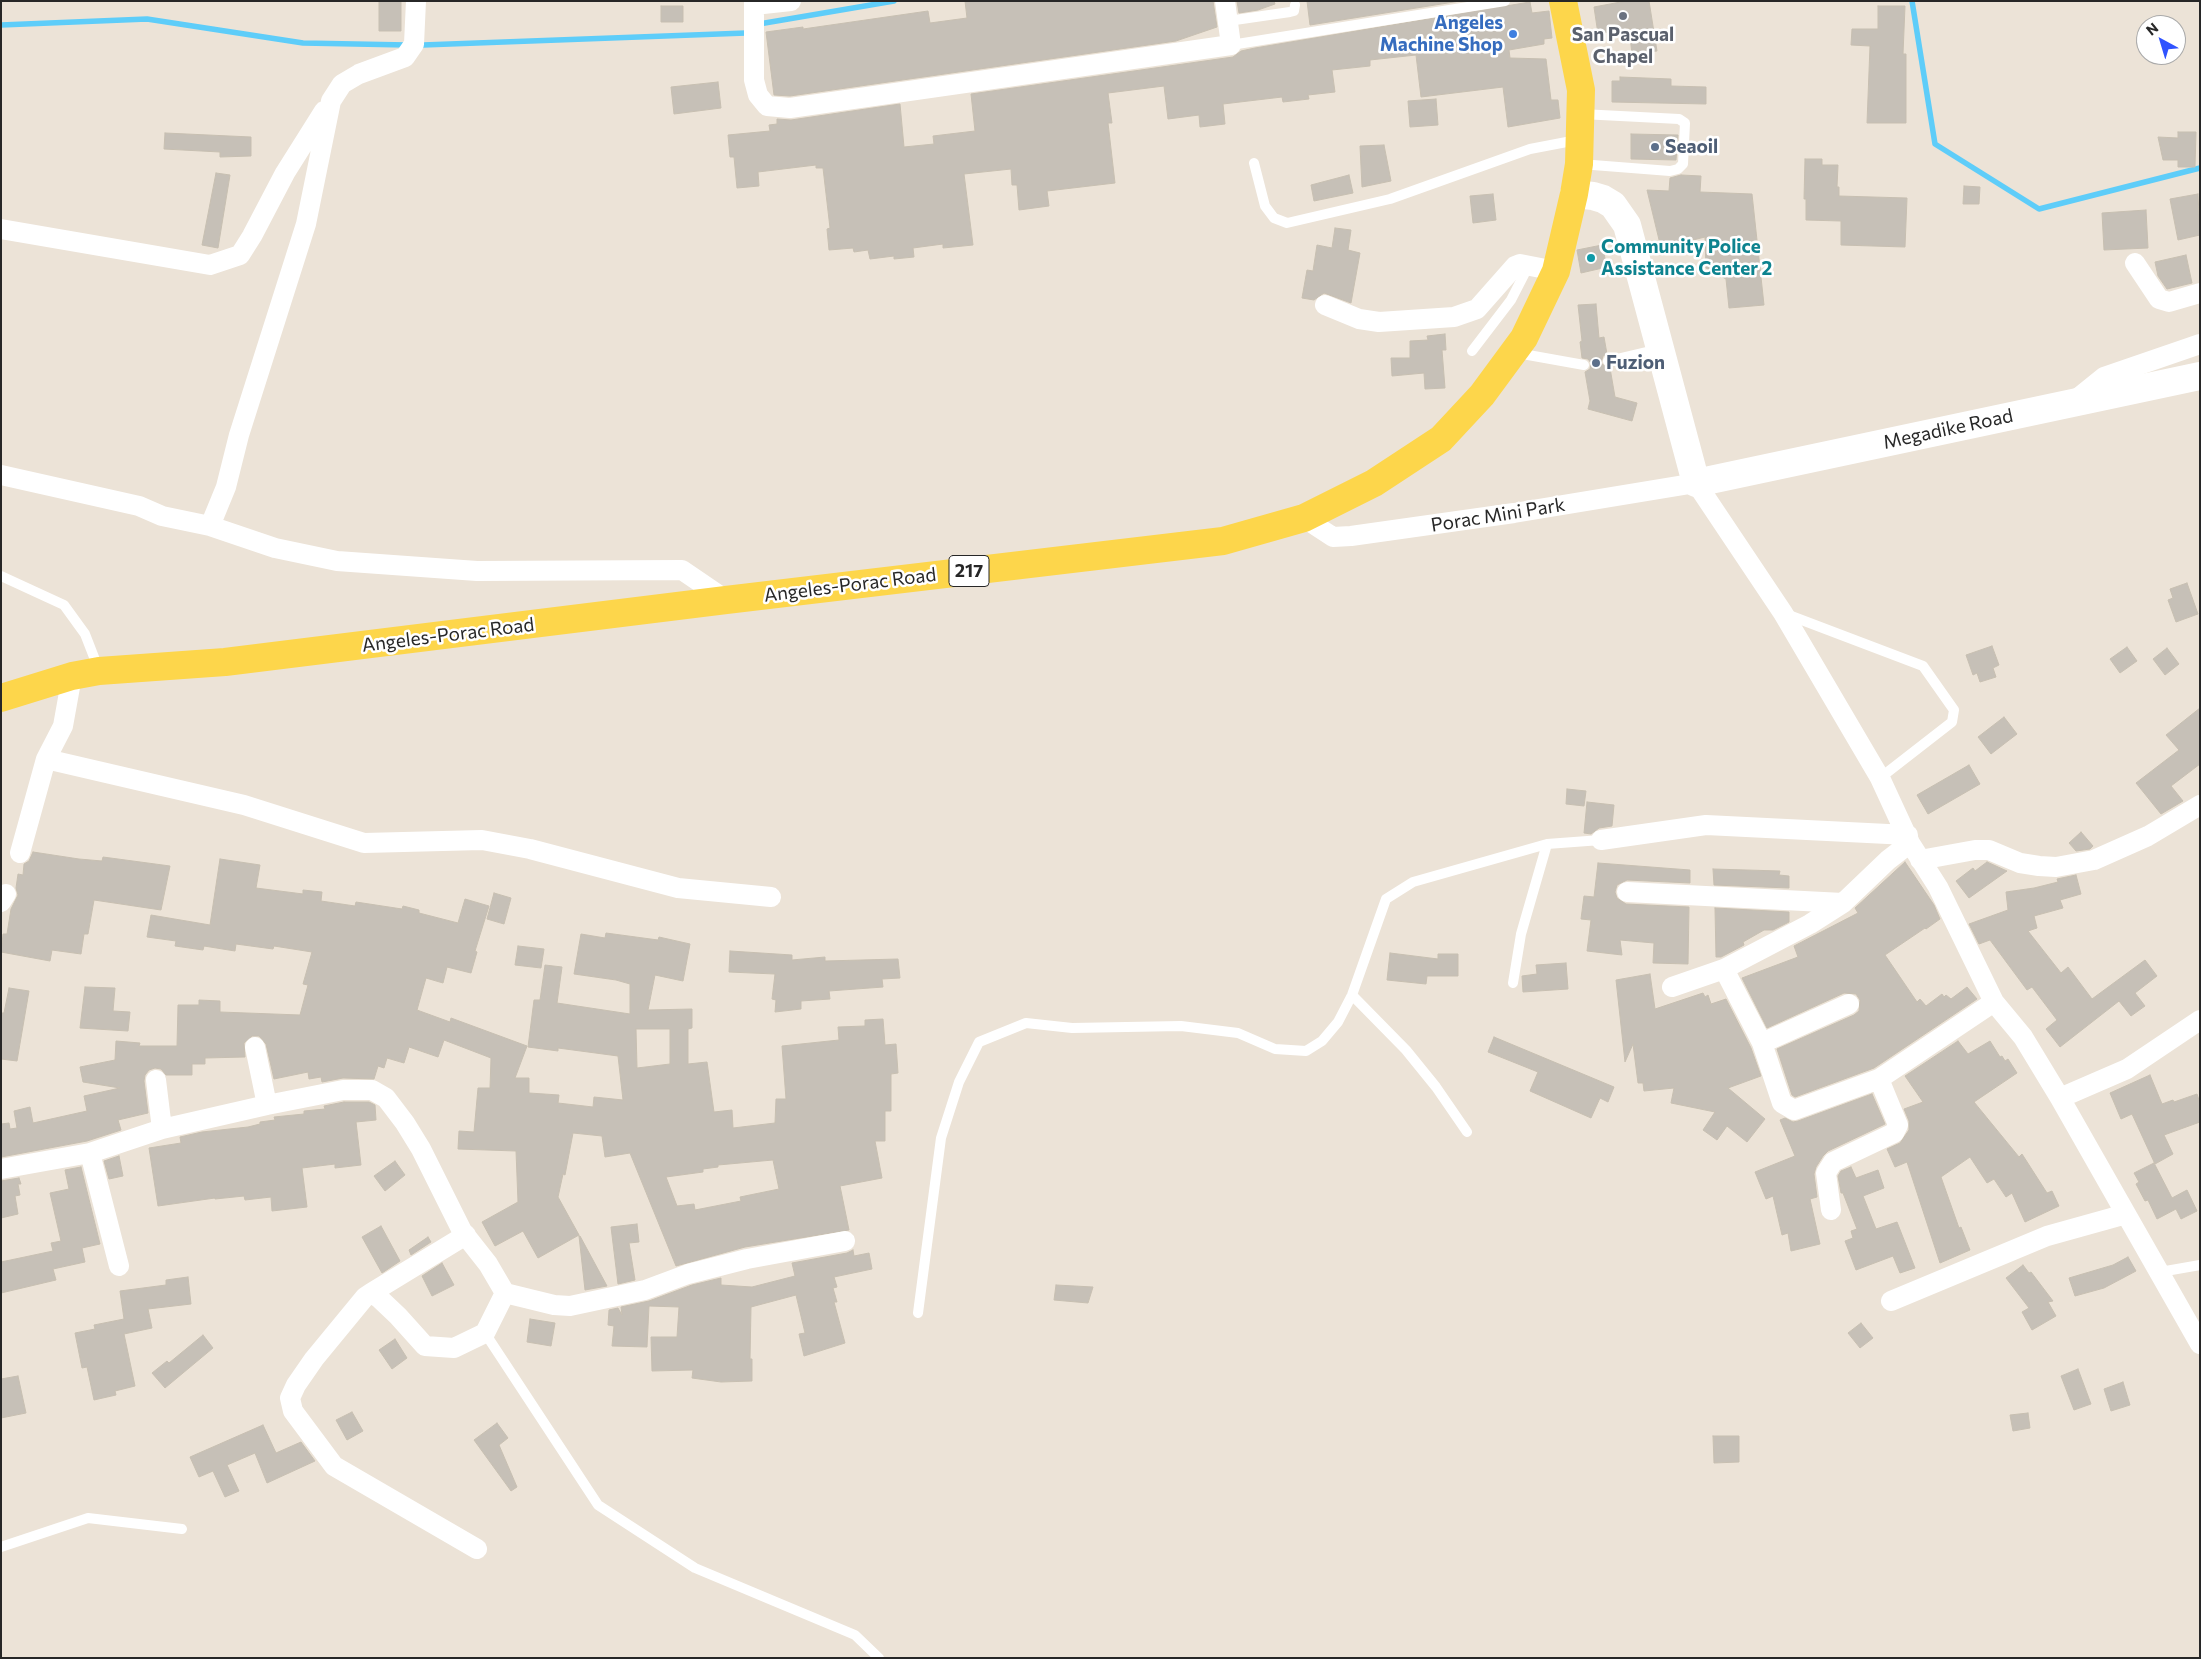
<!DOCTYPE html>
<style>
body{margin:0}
#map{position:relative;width:2201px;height:1659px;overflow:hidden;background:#ece3d7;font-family:Commissioner,sans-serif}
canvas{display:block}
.frame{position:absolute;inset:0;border:2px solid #272727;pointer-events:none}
.north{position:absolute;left:2136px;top:15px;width:50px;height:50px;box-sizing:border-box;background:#fff;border:1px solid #a9a9a9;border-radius:50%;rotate:321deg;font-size:14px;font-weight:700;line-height:20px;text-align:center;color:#272727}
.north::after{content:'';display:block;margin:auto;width:18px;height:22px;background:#3053ff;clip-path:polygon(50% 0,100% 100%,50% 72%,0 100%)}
</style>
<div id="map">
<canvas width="2201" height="1659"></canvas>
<div class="frame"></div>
<div class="north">N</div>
</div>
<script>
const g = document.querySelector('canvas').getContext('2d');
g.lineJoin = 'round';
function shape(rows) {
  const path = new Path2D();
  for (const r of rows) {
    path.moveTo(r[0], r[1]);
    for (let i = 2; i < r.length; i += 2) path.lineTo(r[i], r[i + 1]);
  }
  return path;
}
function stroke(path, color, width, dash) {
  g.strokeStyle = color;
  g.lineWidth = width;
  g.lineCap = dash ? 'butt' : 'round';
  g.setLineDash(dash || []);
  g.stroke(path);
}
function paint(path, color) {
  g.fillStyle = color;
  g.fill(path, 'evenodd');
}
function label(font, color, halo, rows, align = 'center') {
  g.font = font + ' Commissioner,sans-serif';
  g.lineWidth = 5;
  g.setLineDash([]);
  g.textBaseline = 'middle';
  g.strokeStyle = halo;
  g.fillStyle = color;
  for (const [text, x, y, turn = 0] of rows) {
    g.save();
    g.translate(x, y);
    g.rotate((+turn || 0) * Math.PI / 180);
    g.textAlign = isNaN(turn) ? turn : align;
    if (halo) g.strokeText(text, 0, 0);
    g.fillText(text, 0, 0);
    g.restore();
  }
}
stroke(shape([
 [1912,1,1935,144,2039,209,2200,168],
 [759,24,894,1],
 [1,25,147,19,303,43,407,45],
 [423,45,746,33]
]), '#5ecdf9', 5.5);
const building = shape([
 [379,1,401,1,401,31,379,31,379,1],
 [965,1,1213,1,1217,27,1176,41,790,96,774,95,766,32,803,27,803,29,928,11,930,23,967,18,965,1],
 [1237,1,1274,1,1275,4,1258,10,1239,13,1237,1],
 [1307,1,1460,1,1310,25,1307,1],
 [1626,1,1649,1,1657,51,1632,54,1629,28,1598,34,1594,7,1626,1],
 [1530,2,1532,13,1549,11,1552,38,1544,39,1544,44,1509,50,1510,58,1546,59,1551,100,1558,100,1560,118,1508,127,1503,87,1421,97,1416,55,1370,60,1370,66,1332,70,1335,92,1308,95,1309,99,1283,102,1282,97,1223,104,1225,124,1200,127,1199,115,1168,119,1164,86,1108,93,1112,123,1108,123,1115,183,1047,191,1049,206,1019,210,1017,185,1012,185,1011,169,964,174,973,245,943,248,943,244,913,248,914,257,894,259,894,256,870,259,868,250,854,252,853,248,829,250,827,229,830,228,823,168,816,168,816,165,758,172,759,186,737,188,734,157,730,157,728,135,770,131,769,125,777,124,777,119,791,120,900,104,904,147,934,144,933,136,975,131,971,94,1233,57,1241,51,1255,48,1530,2],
 [661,6,683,6,683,22,661,22,661,6],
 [1878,6,1905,6,1903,54,1906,54,1906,123,1867,123,1870,46,1851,45,1852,29,1878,29,1878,6],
 [1620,77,1671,79,1671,86,1706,87,1706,104,1612,102,1612,81,1620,81,1620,77],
 [718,82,721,108,674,114,671,87,718,82],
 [1436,99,1438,125,1410,127,1408,101,1436,99],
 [2178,132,2196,132,2195,167,2178,167,2178,160,2163,160,2158,137,2178,138,2178,132],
 [165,133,251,137,251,156,220,157,220,152,164,149,165,133],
 [1631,134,1678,135,1676,160,1631,159,1631,134],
 [1384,145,1391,181,1362,187,1360,146,1384,145],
 [1805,159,1822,159,1822,165,1838,165,1837,187,1839,187,1839,196,1907,198,1905,247,1841,245,1841,221,1806,220,1806,199,1804,199,1805,159],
 [216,173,230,175,218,248,202,245,216,173],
 [1349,175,1353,193,1314,201,1311,185,1349,175],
 [1681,175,1701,176,1700,192,1752,194,1764,305,1729,308,1726,279,1706,268,1705,237,1661,248,1647,190,1669,191,1670,178,1681,175],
 [1964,186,1980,187,1979,204,1963,204,1964,186],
 [1493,194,1496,220,1473,223,1470,196,1493,194],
 [2198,194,2200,235,2178,240,2170,199,2198,194],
 [2146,210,2148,248,2104,250,2102,213,2146,210],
 [1335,228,1351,230,1348,250,1360,253,1351,303,1324,293,1314,300,1302,298,1307,270,1313,271,1317,245,1332,248,1335,228],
 [1602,245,1607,267,1581,273,1577,250,1602,245],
 [2186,255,2192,283,2167,289,2158,276,2155,262,2186,255],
 [1596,304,1599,338,1604,337,1607,354,1603,356,1601,363,1606,367,1610,368,1615,397,1637,403,1632,421,1588,409,1590,401,1585,372,1590,369,1591,363,1588,359,1582,358,1580,342,1582,341,1578,305,1596,304],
 [1445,334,1446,350,1442,350,1445,388,1425,389,1424,373,1392,376,1391,358,1410,358,1410,341,1428,340,1427,336,1445,334],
 [2187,583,2198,614,2176,622,2168,600,2173,598,2170,589,2187,583],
 [1992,646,1999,665,1993,668,1996,677,1980,682,1977,673,1973,675,1966,655,1992,646],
 [2127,647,2137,661,2120,673,2110,659,2127,647],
 [2167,648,2179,664,2165,675,2153,659,2167,648],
 [2200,708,2200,764,2171,786,2183,801,2161,814,2136,783,2179,750,2166,735,2200,708],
 [2004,717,2017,734,1991,754,1978,737,2004,717],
 [1969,765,1980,784,1928,814,1917,795,1969,765],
 [1567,789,1586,791,1584,806,1566,804,1567,789],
 [1587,802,1614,805,1612,826,1599,828,1591,834,1584,833,1587,802],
 [2081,832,2093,846,2090,849,2076,851,2069,843,2081,832],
 [33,852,79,859,102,861,103,857,170,866,161,910,94,900,88,934,84,934,81,954,52,950,50,961,1,952,3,934,7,934,11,909,18,895,16,888,18,874,23,875,24,864,29,861,33,852],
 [220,859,260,865,256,888,303,894,303,890,322,892,321,901,355,906,356,902,402,909,403,906,419,910,419,913,458,923,465,899,489,906,475,951,477,952,471,973,447,967,443,983,426,978,417,1010,450,1022,451,1018,527,1046,515,1078,529,1078,529,1093,559,1095,558,1103,593,1107,594,1097,623,1100,618,1056,558,1048,558,1051,528,1047,534,1000,540,1000,545,965,562,967,557,1003,630,1014,630,984,616,980,574,974,581,934,605,938,606,933,658,940,659,937,690,944,683,981,655,975,648,1010,692,1009,692,1028,688,1029,688,1064,707,1062,714,1112,732,1110,733,1128,775,1123,776,1099,786,1099,782,1046,839,1040,838,1027,865,1026,865,1020,883,1019,885,1045,896,1044,898,1073,891,1074,891,1111,885,1111,885,1141,875,1141,882,1178,840,1186,849,1230,745,1247,676,1266,630,1153,605,1157,602,1136,573,1133,565,1175,563,1174,558,1197,579,1235,538,1258,523,1231,495,1246,482,1222,518,1202,516,1151,458,1149,459,1131,474,1132,478,1088,490,1088,491,1058,444,1040,438,1057,409,1047,404,1063,387,1058,384,1068,378,1066,374,1079,343,1078,322,1082,321,1077,309,1079,308,1072,274,1079,266,1044,259,1036,252,1036,244,1043,245,1057,205,1058,205,1064,192,1064,192,1075,166,1075,161,1069,155,1068,149,1070,145,1075,144,1081,148,1113,118,1120,121,1130,87,1141,1,1157,1,1124,9,1123,10,1129,17,1128,14,1111,30,1107,33,1123,87,1111,84,1096,120,1088,83,1082,80,1067,115,1060,116,1041,140,1043,139,1046,177,1046,178,1005,199,1005,199,1000,220,1001,220,1012,300,1015,308,985,303,984,312,952,274,946,273,949,236,944,235,951,204,946,203,950,175,946,176,941,147,937,151,915,210,925,220,859],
 [636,1029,670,1029,670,1064,637,1068,636,1029],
 [773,1160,779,1189,740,1197,741,1201,695,1210,694,1204,677,1206,666,1177,703,1172,703,1169,718,1167,718,1165,773,1160],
 [1905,862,1934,905,1940,919,1926,929,1925,928,1885,955,1917,1002,1920,999,1926,1006,1942,994,1944,997,1946,995,1951,999,1967,987,1977,999,1874,1068,1795,1097,1792,1095,1777,1049,1854,1015,1859,1011,1860,1000,1856,994,1844,993,1767,1028,1742,978,1798,957,1794,946,1858,913,1855,908,1905,862],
 [1987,862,2007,871,1969,898,1956,881,1973,868,1975,871,1987,862],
 [1598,863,1690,870,1690,883,1627,880,1617,885,1615,892,1617,898,1626,904,1689,907,1688,964,1653,963,1654,943,1620,940,1622,955,1587,951,1591,920,1581,919,1584,896,1594,897,1598,863],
 [1713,869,1780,871,1779,875,1789,876,1789,888,1714,885,1713,869],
 [2076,875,2081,894,2060,900,2063,908,2034,916,2037,928,2028,931,2061,973,2068,967,2092,999,2145,960,2157,976,2135,993,2145,1006,2131,1016,2119,1001,2060,1047,2046,1029,2057,1020,2032,987,2027,990,1990,940,1979,944,1969,924,2008,910,2006,892,2034,888,2058,882,2057,879,2076,875],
 [494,893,511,898,504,924,487,919,494,893],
 [1715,908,1789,912,1789,922,1773,930,1764,930,1743,942,1744,945,1721,957,1716,957,1715,908],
 [518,946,544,949,541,968,515,965,518,946],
 [730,951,792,955,792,960,825,957,825,961,898,959,900,978,882,979,883,987,829,991,830,999,801,1001,801,1009,775,1012,776,1000,772,999,775,974,729,972,730,951],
 [1390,953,1438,959,1438,954,1458,954,1458,976,1427,976,1426,984,1387,980,1390,953],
 [1566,963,1568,989,1523,992,1522,976,1537,974,1536,965,1566,963],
 [1650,974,1655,1009,1703,993,1705,997,1708,995,1711,1004,1726,999,1751,1048,1761,1076,1728,1088,1765,1119,1747,1142,1727,1126,1717,1140,1703,1130,1715,1112,1671,1103,1674,1088,1644,1091,1643,1083,1638,1083,1633,1044,1625,1062,1616,980,1650,974],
 [85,987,115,988,113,1011,130,1012,128,1031,80,1028,85,987],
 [9,988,29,991,17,1061,1,1059,1,1013,4,1013,9,988],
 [1494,1037,1614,1087,1608,1102,1600,1098,1591,1118,1530,1091,1538,1072,1488,1052,1494,1037],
 [1958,1041,1968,1054,1990,1041,2000,1057,2002,1056,2005,1061,2008,1059,2017,1073,1974,1102,2019,1157,2022,1154,2047,1193,2052,1191,2059,1206,2025,1222,2012,1193,2006,1197,1994,1179,1987,1183,1970,1157,1941,1177,1959,1228,1961,1227,1970,1250,1940,1263,1907,1162,1895,1167,1887,1149,1900,1143,1909,1130,1909,1121,1904,1109,1923,1102,1905,1076,1958,1041],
 [2150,1075,2162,1104,2173,1100,2174,1102,2197,1094,2200,1103,2200,1122,2164,1135,2173,1154,2155,1164,2132,1114,2121,1119,2110,1093,2150,1075],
 [1872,1094,1885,1124,1828,1151,1823,1156,1816,1167,1814,1174,1817,1197,1810,1199,1820,1244,1791,1251,1788,1233,1782,1235,1773,1196,1766,1199,1755,1172,1795,1156,1780,1120,1785,1118,1793,1122,1798,1121,1872,1094],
 [344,1102,369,1102,375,1105,376,1120,356,1122,361,1165,335,1168,335,1164,302,1168,307,1207,272,1211,271,1197,245,1200,244,1196,215,1199,215,1198,158,1206,149,1148,181,1143,180,1137,202,1132,248,1127,260,1124,260,1122,275,1120,274,1117,304,1114,304,1111,325,1109,324,1106,344,1102],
 [119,1156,123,1176,109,1179,104,1161,119,1156],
 [395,1161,405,1175,385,1191,374,1176,395,1161],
 [2154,1163,2172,1198,2187,1190,2197,1211,2181,1219,2176,1209,2157,1219,2148,1200,2145,1201,2136,1184,2139,1182,2134,1173,2154,1163],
 [81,1167,100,1244,82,1248,85,1262,53,1269,56,1280,1,1293,1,1262,53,1251,51,1243,61,1241,50,1193,69,1189,65,1170,81,1167],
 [1851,1167,1856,1178,1878,1170,1884,1188,1863,1196,1876,1229,1897,1222,1915,1268,1900,1273,1893,1256,1856,1270,1845,1241,1853,1238,1851,1231,1857,1229,1843,1193,1841,1193,1838,1176,1841,1171,1851,1167],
 [19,1178,21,1184,18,1184,20,1195,15,1196,18,1214,1,1218,1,1181,19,1178],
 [637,1224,639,1242,629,1243,635,1280,618,1284,611,1227,637,1224],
 [381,1226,400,1261,382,1273,362,1237,381,1226],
 [579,1236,580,1236,607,1286,585,1290,579,1236],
 [428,1237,431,1242,411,1255,409,1250,428,1237],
 [853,1250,854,1256,869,1253,872,1269,834,1277,837,1287,833,1288,837,1302,834,1302,845,1343,804,1356,799,1334,805,1333,796,1295,751,1307,750,1359,752,1359,752,1381,721,1382,692,1378,693,1370,652,1371,651,1337,677,1337,679,1307,649,1306,647,1347,612,1346,614,1326,608,1325,609,1310,618,1308,622,1315,621,1307,649,1301,692,1285,721,1278,721,1285,752,1287,795,1276,792,1263,847,1253,853,1250],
 [2128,1257,2136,1271,2104,1288,2075,1296,2069,1278,2113,1265,2128,1257],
 [442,1263,454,1285,432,1296,422,1276,442,1263],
 [2023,1265,2029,1273,2031,1272,2053,1301,2048,1302,2056,1316,2032,1330,2022,1312,2029,1308,2006,1278,2023,1265],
 [188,1277,191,1304,148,1309,152,1328,124,1334,135,1386,115,1391,116,1395,94,1400,87,1367,82,1368,75,1333,95,1329,94,1325,124,1319,120,1291,166,1285,166,1280,188,1277],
 [1056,1285,1093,1287,1088,1303,1054,1300,1056,1285],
 [530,1319,555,1323,551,1346,527,1342,530,1319],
 [1861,1323,1873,1338,1860,1348,1848,1333,1861,1323],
 [203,1335,213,1348,165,1388,152,1373,167,1361,169,1363,203,1335],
 [395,1339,407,1358,392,1369,379,1350,395,1339],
 [2078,1369,2091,1404,2074,1410,2061,1376,2078,1369],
 [18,1376,26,1413,1,1418,1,1379,18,1376],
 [2123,1382,2130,1405,2111,1411,2104,1389,2123,1382],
 [352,1412,363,1431,347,1440,336,1420,352,1412],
 [2028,1413,2030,1428,2013,1431,2010,1415,2028,1413],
 [497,1423,508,1438,499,1445,517,1487,511,1491,474,1440,497,1423],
 [263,1425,276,1453,301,1442,315,1461,267,1483,255,1453,227,1465,239,1491,225,1497,213,1471,199,1477,190,1457,263,1425],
 [1713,1436,1739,1436,1739,1462,1714,1463,1713,1436]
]);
paint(building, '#c6c0b7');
stroke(building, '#c7bfb1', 1);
stroke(shape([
 [1228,21,1290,12,1294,11,1295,5],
 [1231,45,1505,1],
 [1254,163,1265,206,1274,218,1287,223,1390,199,1530,149,1577,140],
 [1580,164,1670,171,1678,169,1683,164,1685,123,1679,119,1581,114],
 [1472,351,1511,300,1529,265],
 [1517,353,1584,365],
 [1608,361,1659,349],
 [1,576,64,605,85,634,99,670],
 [1786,614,1923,666,1954,710,1952,722,1880,778],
 [1513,983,1521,934,1547,844],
 [1352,995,1406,1050,1436,1087,1467,1132],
 [2160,1272,2200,1265],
 [918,1313,941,1138,959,1082,979,1042,1026,1023,1072,1028,1181,1026,1238,1033,1275,1049,1306,1051,1322,1041,1338,1022,1352,995,1386,899,1413,882,1547,844,1601,840],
 [485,1333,598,1505,695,1568,855,1635,879,1658],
 [1,1547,88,1518,182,1529]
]), '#fff', 10);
stroke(shape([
 [754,1,754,80,758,95,767,106,790,108,1231,45,1225,1],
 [754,5,791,1],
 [1,229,210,265,240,255,252,236,285,173,324,111],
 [2135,263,2159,299,2169,302,2200,293],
 [1325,305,1359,319,1379,322,1454,317,1477,309,1515,266,1520,264,1556,271],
 [2073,402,2104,377,2200,344],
 [1,475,139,506,162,516,210,526,275,548,337,561,477,571,682,570,726,600],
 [1304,518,1333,537,1351,536,1514,513,1696,483,1783,613,1880,778,1910,843,1938,887,1994,1002,2023,1037,2060,1098,2200,1344],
 [210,526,226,487,239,435,306,224,331,101,342,84,359,74,405,57,414,44,416,1],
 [46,759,244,805,364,843,482,840,530,849,678,888,771,897],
 [1601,840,1706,825,1908,835],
 [20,853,46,759,63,726,72,676],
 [1920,860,1975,850,1989,850,2020,863,2039,866,2056,867,2094,860,2148,836,2200,805],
 [1627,892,1843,903],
 [1,902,6,894],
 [1724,969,1762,1043,1782,1103,1794,1110,1879,1079,1994,1002],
 [1672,987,1724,969,1810,924,1843,903,1888,860,1910,843],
 [1762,1043,1849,1004],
 [255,1047,267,1105],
 [156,1080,162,1129],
 [2060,1098,2127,1069,2200,1020],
 [90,1153,119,1266],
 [1,1169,90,1153,162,1129,267,1105,343,1090,372,1090,386,1098,405,1123,421,1149,462,1231,488,1264,505,1293,554,1305,570,1306,645,1290,688,1274,747,1259,845,1241],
 [1831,1210,1826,1173,1833,1162,1894,1133,1898,1125,1879,1079],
 [371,1293,466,1235],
 [1891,1301,2047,1236,2126,1214],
 [477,1549,334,1466,293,1411,290,1398,296,1385,314,1359,365,1297,371,1293,379,1298,398,1316,425,1346,454,1348,485,1333,505,1293]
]), '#fff', 20);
stroke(shape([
 [1574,194,1593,196,1603,199,1613,205,1627,225,1696,483,2200,376]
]), '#fff', 28);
stroke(shape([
 [1,698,72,676,99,671,225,662,726,600,1223,541,1304,518,1374,483,1441,439,1482,395,1524,338,1556,271,1574,194,1579,164,1581,90,1563,1]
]), '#fdd64b', 28);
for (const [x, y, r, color] of [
 [1623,16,5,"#6b7280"],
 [1513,34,5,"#3f7fe0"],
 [1655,147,5,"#5c6f8a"],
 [1591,258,5,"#0f9aa8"],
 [1596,363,5,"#5c6f8a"]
]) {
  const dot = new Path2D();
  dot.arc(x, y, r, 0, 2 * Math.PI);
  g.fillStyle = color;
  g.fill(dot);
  stroke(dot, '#fff', 2);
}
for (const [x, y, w] of [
 [969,571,40]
]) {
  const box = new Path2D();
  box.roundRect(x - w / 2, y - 15.5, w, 31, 4);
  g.fillStyle = '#fff';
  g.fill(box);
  stroke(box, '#272727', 1);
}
label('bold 18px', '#272727', null, [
 ["217",969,571]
]);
label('bold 19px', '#366cbe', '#fff', [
 ["Angeles",1503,23],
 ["Machine Shop",1503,45]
], 'right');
label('bold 19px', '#5b616d', '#fff', [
 ["San Pascual",1623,35],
 ["Chapel",1623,57]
]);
label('bold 19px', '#4e5e75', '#fff', [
 ["Seaoil",1665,147],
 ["Fuzion",1606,363]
], 'left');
label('bold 19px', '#0d838f', '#fff', [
 ["Community Police",1601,247],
 ["Assistance Center 2",1601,269]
], 'left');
label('19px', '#272727', '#fff', [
 ["Megadike Road",1948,429,-12],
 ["Porac Mini Park",1498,515,-9],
 ["Angeles-Porac Road",850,585,-7],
 ["Angeles-Porac Road",448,635,-7]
]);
</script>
